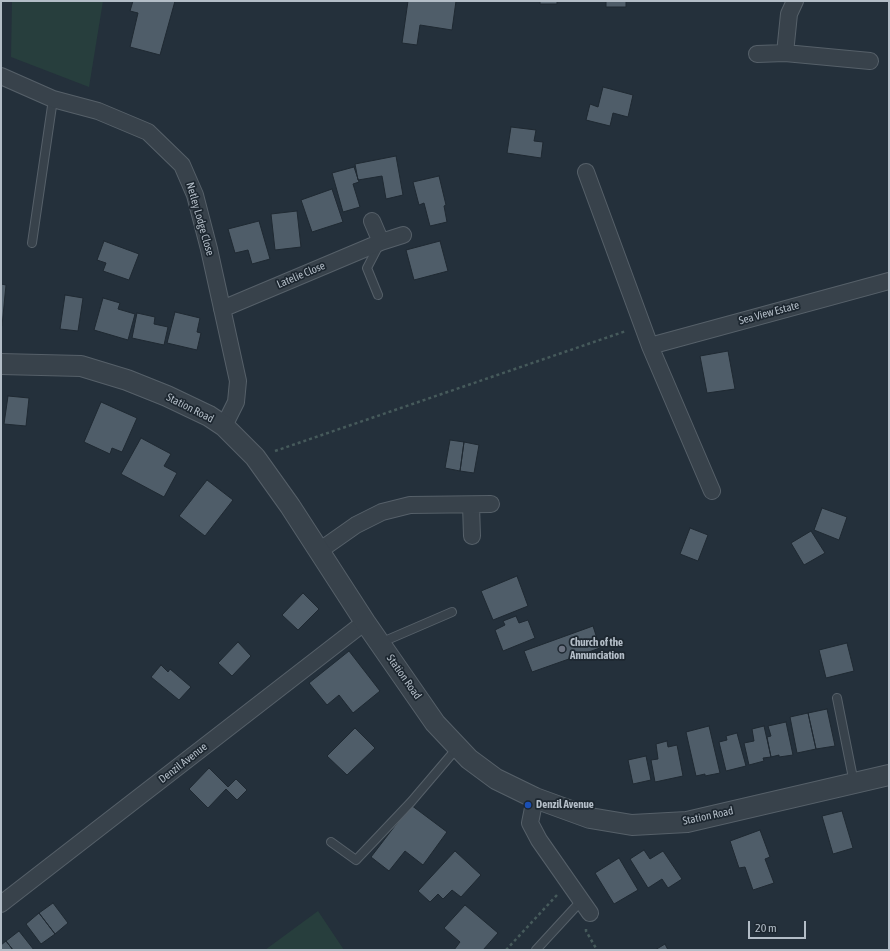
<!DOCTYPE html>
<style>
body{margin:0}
#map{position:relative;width:890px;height:951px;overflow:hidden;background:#24303b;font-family:"Asap Condensed",sans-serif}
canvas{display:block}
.frame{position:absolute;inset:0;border:2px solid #b3bdc7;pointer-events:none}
.scale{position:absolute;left:748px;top:921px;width:58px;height:18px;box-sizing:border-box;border:2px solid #b3bdc7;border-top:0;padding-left:5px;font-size:12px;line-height:14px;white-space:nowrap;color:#b3bdc7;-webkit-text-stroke:3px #1d2730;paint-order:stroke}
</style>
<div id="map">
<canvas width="890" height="951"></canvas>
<div class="frame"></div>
<div class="scale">20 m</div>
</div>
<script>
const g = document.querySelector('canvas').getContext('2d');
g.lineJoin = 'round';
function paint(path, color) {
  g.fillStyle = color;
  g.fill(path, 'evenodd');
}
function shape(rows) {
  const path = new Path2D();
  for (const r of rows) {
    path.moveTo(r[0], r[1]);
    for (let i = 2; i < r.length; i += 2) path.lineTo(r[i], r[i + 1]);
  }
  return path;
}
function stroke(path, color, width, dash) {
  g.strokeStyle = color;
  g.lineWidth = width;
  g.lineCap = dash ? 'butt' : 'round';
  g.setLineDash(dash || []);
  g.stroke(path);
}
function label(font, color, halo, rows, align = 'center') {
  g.font = font + ' "Asap Condensed",sans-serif';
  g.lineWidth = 3.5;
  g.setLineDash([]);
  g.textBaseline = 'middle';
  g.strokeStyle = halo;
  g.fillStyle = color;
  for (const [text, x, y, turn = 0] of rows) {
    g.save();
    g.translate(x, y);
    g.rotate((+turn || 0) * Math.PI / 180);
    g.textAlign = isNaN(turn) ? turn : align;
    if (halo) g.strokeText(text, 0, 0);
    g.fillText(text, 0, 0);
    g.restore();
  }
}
paint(shape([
 [12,1,103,1,89,87,11,57],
 [318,911,344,950,265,950]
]), '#273e3d');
const building = shape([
 [133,1,175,1,160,55,130,47,138,13,130,11,133,1],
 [408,1,456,1,452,30,420,25,417,45,402,43,408,1],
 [540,1,557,1,557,4,540,4,540,1],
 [606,1,626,1,626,7,606,7,606,1],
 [603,87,633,95,628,117,613,113,610,126,586,120,590,104,598,107,603,87],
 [511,127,536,130,534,141,543,142,541,158,507,153,511,127],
 [396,156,403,195,386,199,382,176,358,180,355,164,396,156],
 [354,167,359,182,353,184,360,207,343,212,332,173,354,167],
 [439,176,446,205,444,206,447,222,430,226,424,203,419,205,413,182,439,176],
 [332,189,343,222,312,232,301,200,332,189],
 [297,211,301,247,275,250,271,214,297,211],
 [259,221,270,259,252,264,248,250,235,253,228,229,259,221],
 [104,241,139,254,129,280,103,271,106,263,97,260,104,241],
 [440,241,448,271,414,280,406,250,440,241],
 [1,284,6,285,2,326,1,325,1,284],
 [65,295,83,298,78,331,60,329,65,295],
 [103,298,120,303,118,309,135,314,128,340,94,330,103,298],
 [175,312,200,318,197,332,201,333,197,350,167,343,175,312],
 [137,313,155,317,154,324,168,327,164,345,132,338,137,313],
 [728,351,735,389,707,393,700,356,728,351],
 [8,396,29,398,26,426,4,424,8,396],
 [101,402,137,418,122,452,112,448,110,454,84,442,101,402],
 [141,438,171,454,164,466,177,473,164,497,121,474,141,438],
 [450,440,464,442,460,471,445,468,450,440],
 [464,442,479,445,474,473,460,471,464,442],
 [207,480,233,500,205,536,179,516,207,480],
 [822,508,847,517,839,540,814,530,822,508],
 [690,528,708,535,698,561,680,554,690,528],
 [811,531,825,553,804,565,791,543,811,531],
 [517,576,528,606,493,620,481,591,517,576],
 [303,593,319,609,298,630,282,615,303,593],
 [516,616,519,623,528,620,535,638,503,651,495,630,505,625,503,621,516,616],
 [593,626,600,648,532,672,524,651,593,626],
 [238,642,251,656,232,676,218,663,238,642],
 [847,643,854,671,826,678,819,650,847,643],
 [349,651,380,691,353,713,339,695,327,705,309,683,349,651],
 [161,665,168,672,170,669,191,687,179,700,151,677,161,665],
 [827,709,835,746,816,749,808,713,827,709],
 [808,713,816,749,797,753,790,717,808,713],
 [786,722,793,755,779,757,779,755,771,757,767,737,771,736,768,726,786,722],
 [709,726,720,773,705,776,705,774,696,776,686,732,709,726],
 [764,726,771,757,763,758,764,761,749,765,744,743,754,741,752,729,764,726],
 [355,728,375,748,347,775,327,756,355,728],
 [737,733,746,766,726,771,719,742,727,740,726,736,737,733],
 [667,741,668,747,677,745,683,776,655,782,651,760,658,759,656,744,667,741],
 [646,756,651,780,633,784,628,760,646,756],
 [209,768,228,787,236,779,247,790,237,800,226,789,208,808,189,789,209,768],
 [411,805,447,832,423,865,405,851,389,871,371,857,411,805],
 [842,811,853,848,833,854,822,816,842,811],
 [760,830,770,857,765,859,774,883,753,890,745,867,739,868,730,841,760,830],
 [644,850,650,859,663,851,682,879,668,888,662,879,648,888,630,859,644,850],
 [455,851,481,875,461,897,452,890,443,899,438,894,430,902,418,891,455,851],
 [619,858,638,890,614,904,595,873,619,858],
 [53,903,68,923,55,934,39,913,53,903],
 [465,905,498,933,483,950,454,950,460,942,444,928,465,905],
 [39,913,55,934,41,944,26,924,39,913],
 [19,931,34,950,13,950,6,941,19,931],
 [6,941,13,950,1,950,1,945,6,941],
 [665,944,668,950,655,950,665,944]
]);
paint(building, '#4f5d69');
stroke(building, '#1f2932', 1);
const service = shape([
 [32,243,53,99],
 [378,295,367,268,379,245],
 [380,643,452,612],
 [837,698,854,783],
 [331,842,356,860,411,802,457,748],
 [536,950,581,901]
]);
const minor = shape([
 [785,53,789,14,795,1],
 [757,54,785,53,870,61],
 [1,76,53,99,98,111,148,132,182,165,195,195,209,249,238,381,236,402,224,426],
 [586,172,650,346,712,491],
 [381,242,403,235],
 [222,309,381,242,372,221],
 [650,346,889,281],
 [471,505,472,536],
 [319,551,356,525,382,512,410,505,491,504],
 [535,798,530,823,539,840,590,913],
 [1,904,365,622]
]);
const tertiary = shape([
 [1,364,81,366,127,380,167,396,209,416,224,426,255,457,290,506,365,622,435,723,469,759,496,779,535,798,590,818,632,825,687,822,889,775]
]);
stroke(service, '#566069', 10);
stroke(minor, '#566069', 18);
stroke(tertiary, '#566069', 22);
stroke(shape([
 [275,451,626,331],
 [586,929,586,931,597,950],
 [506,950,557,895]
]), '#465a5b', 2.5, [3, 3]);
stroke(service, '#38424b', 8);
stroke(minor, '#38424b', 16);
stroke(tertiary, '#38424b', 20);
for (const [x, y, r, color] of [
 [562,649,4,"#6b7280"],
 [528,805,4,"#1a4fb4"]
]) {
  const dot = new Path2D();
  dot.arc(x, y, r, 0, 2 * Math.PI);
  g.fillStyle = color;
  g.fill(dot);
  stroke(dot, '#1d2730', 1.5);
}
label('11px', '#b3bdc7', '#1d2730', [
 ["Netley Lodge Close",200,219,74],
 ["Latelie Close",301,275,-23],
 ["Sea View Estate",769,313,-15],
 ["Station Road",190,408,27],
 ["Station Road",404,677,55],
 ["Denzil Avenue",183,763,-38],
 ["Station Road",708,816,-12]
]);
label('bold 11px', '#b3bdc7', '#1d2730', [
 ["Church of the",570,643],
 ["Annunciation",570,656],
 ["Denzil Avenue",536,805]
], 'left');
</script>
